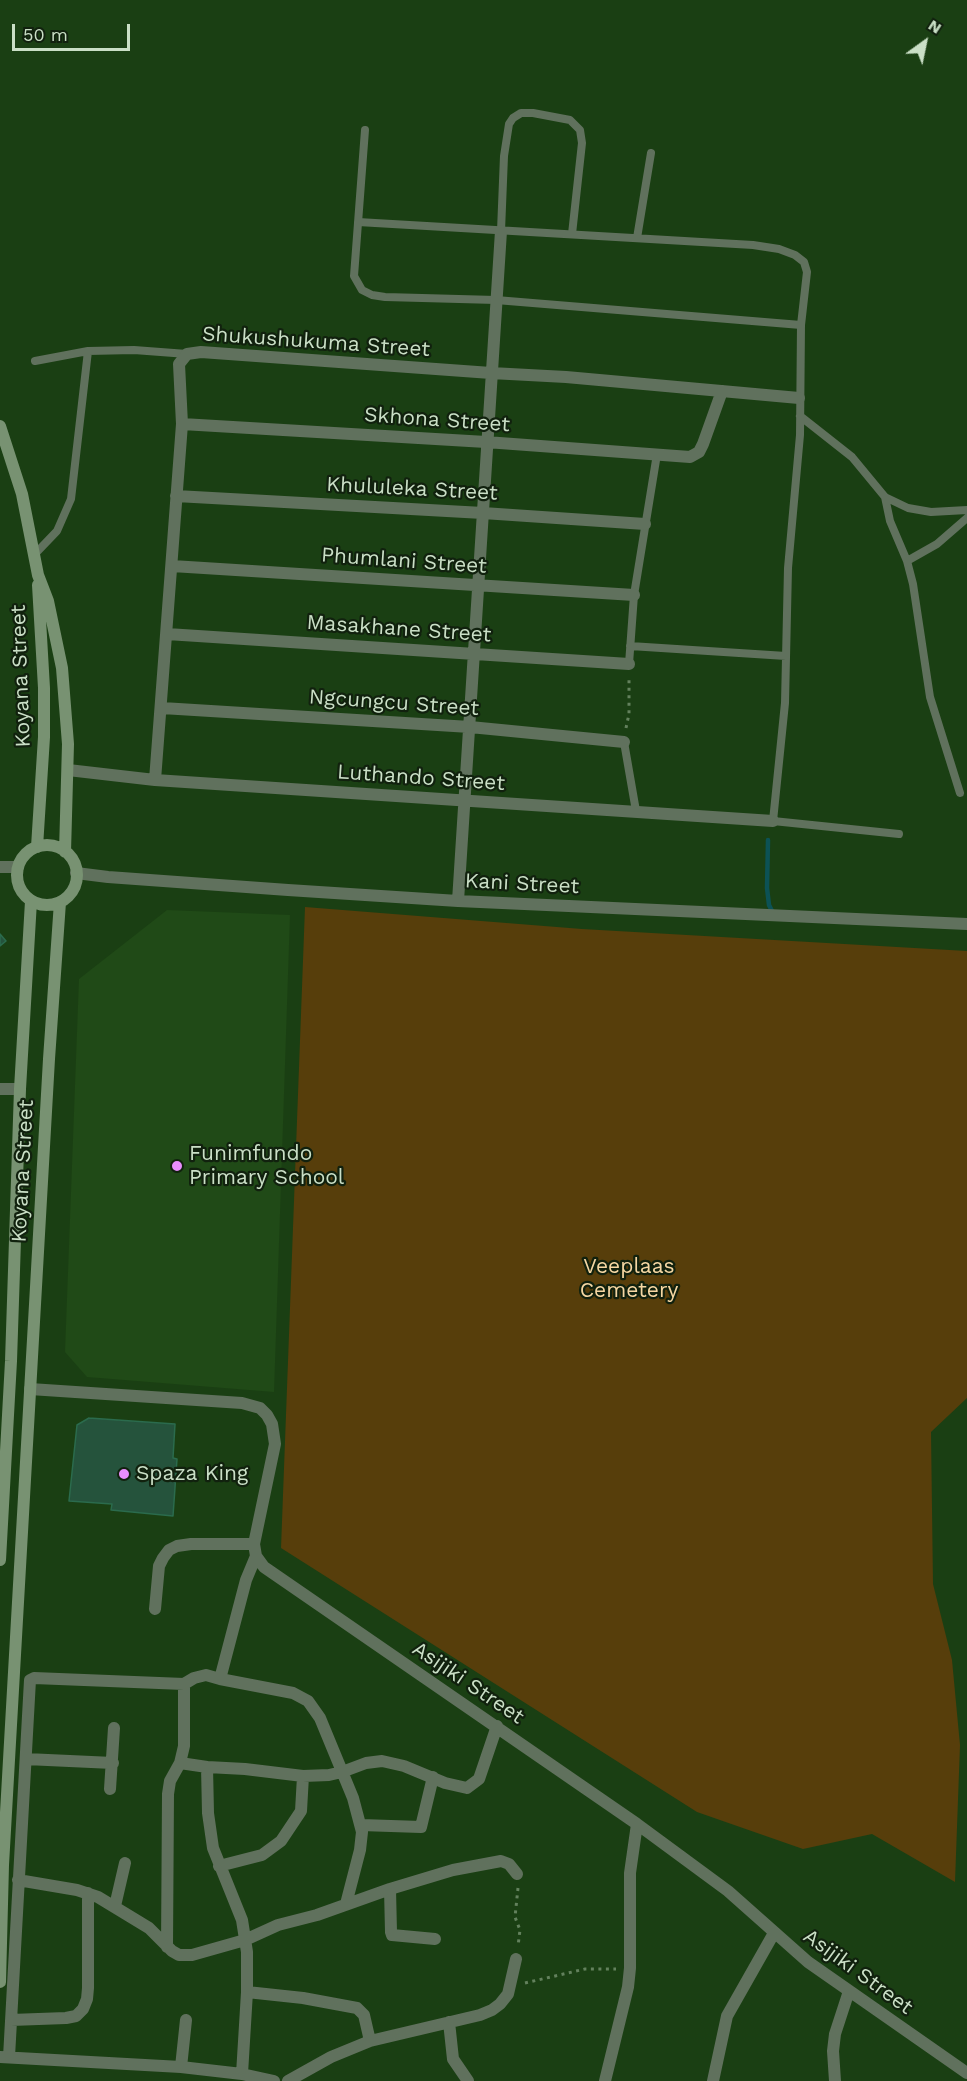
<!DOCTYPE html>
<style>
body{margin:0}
#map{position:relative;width:967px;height:2081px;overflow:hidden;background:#1a3f13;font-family:"Work Sans",sans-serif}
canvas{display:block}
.north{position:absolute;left:895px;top:12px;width:60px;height:60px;-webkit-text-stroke:4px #11210e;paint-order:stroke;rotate:33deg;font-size:16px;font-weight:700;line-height:24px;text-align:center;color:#cadfc6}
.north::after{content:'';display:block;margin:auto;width:21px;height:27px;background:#cadfc6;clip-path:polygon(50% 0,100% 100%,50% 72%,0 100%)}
.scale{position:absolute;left:12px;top:24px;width:118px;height:27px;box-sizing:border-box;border:3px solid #cadfc6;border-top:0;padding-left:8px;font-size:18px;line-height:21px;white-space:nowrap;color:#cadfc6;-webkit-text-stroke:4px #11210e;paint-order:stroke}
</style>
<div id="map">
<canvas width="967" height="2081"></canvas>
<div class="north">N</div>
<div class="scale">50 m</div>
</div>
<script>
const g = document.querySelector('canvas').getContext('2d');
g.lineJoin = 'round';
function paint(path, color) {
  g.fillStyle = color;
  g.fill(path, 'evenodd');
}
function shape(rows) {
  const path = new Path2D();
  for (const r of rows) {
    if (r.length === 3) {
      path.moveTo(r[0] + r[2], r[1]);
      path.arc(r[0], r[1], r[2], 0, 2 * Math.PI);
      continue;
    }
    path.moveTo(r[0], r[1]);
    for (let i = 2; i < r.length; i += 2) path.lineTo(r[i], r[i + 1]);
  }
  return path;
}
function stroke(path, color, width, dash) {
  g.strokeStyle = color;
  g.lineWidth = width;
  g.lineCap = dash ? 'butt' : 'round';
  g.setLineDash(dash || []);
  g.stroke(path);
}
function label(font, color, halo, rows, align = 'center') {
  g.font = font + ' "Work Sans",sans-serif';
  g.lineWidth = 4.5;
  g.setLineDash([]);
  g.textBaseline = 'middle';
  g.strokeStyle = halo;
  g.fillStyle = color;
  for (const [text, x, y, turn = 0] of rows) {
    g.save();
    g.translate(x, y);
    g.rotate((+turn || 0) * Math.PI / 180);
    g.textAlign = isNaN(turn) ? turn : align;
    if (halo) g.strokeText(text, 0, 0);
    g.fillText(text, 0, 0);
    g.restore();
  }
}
paint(shape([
 [167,910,290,915,274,1392,87,1377,65,1352,79,979]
]), '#204a17');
paint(shape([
 [305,907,582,929,967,951,967,1398,931,1432,933,1584,952,1660,960,1745,955,1882,872,1834,803,1849,697,1812,281,1548]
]), '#573e0b');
stroke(shape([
 [768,840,767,888,769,905,773,913]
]), '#0c5255', 4.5);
const building = shape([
 [0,934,6,941,0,946,0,934],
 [89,1418,175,1424,173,1458,177,1459,173,1516,111,1510,112,1504,69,1501,77,1425,89,1418]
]);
paint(building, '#25533c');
stroke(building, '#2b6b4d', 1.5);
stroke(shape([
 [626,728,629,714,629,678],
 [518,1888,515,1917,520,1930,518,1946],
 [525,1983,585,1969,616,1969]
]), '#63815d', 3, [3, 4.5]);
stroke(shape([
 [365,130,354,276,362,290,372,295,385,297,496,300,801,325],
 [358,222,753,245,779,249,795,255,804,262,807,272,801,325,800,435,788,568,785,703,773,821,899,834],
 [501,231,504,156,509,124,513,118,521,113,533,113,570,120,580,130,582,143,572,234],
 [637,238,651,153],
 [35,361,88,351,134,350,187,354],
 [800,416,852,457,885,497,908,508,931,512,967,510],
 [885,497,890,521,907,561,913,584,930,697,960,793],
 [34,555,57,531,71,499,88,351],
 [907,561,937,544,967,518],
 [630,646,786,656],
 [629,664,634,595,657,454],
 [624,742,636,811]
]), '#60715d', 8);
stroke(shape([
 [182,424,486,442,690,457,699,452,703,444,722,391],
 [176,496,483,513,645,524],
 [172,566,634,595],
 [167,634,629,664],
 [162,708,470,727,624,742],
 [68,770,155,780,773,821],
 [155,780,182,424,179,364,187,354,201,352,491,373,566,377,799,398],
 [0,867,18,867],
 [76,873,108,877,288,890,458,901,967,924],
 [458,901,501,231],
 [0,1089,20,1089],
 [30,1389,242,1403,260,1408,267,1415,272,1424,275,1444,254,1544,256,1556,264,1567,637,1824,728,1891,808,1962,967,2073],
 [155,1609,159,1566,163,1558,169,1550,177,1546,191,1544,254,1544],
 [220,1679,293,1693,308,1701,320,1718,353,1798,362,1832,360,1850,346,1904],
 [26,1759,113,1763],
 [180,1763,207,1767,208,1813,213,1848,242,1920,247,1952,247,1992,303,1998,357,2008,364,2015,370,2041],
 [207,1767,245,1769,303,1776,329,1775,342,1772,366,1763,382,1761,404,1766,445,1783,467,1788,479,1779,497,1726],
 [110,1789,114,1728],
 [361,1825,421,1827,433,1777],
 [219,1866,262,1855,281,1841,301,1811,303,1776],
 [18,1880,77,1890,98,1897,149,1928,172,1951,179,1955,192,1955,245,1940,278,1925,317,1915,390,1889,453,1870,501,1861,509,1864,517,1874],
 [390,1889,391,1932,392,1935,435,1939],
 [115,1906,125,1863],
 [167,1947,168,1794,170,1781,180,1763,184,1746,184,1684,194,1678,206,1675,220,1679,246,1580,256,1556],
 [11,2020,66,2018,76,2016,83,2009,87,1999,88,1988,88,1893],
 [449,2022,453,2059,468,2081],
 [0,2057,181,2067,242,2074,274,2081],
 [9,2057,30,1680,34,1678,184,1684],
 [181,2067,186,2020],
 [242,2074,247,1992],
 [288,2081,331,2057,370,2041,480,2015,492,2010,500,2004,508,1994,516,1959],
 [605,2081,628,1987,630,1968,630,1873,637,1824],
 [713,2081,727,2016,774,1933],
 [835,2081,833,2051,835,2034,849,1991]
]), '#60715d', 12);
stroke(shape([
 [0,426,22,494,38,575,48,601,62,668,68,744,65,852],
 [47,875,30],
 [37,847,44,737,44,688,38,585],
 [0,1560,11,1361,20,1089,31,901],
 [0,1982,3,1865,49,1059,60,902]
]), '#789272', 12);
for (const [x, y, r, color] of [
 [177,1166,6,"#e98dfd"],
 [124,1474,6,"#e98dfd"]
]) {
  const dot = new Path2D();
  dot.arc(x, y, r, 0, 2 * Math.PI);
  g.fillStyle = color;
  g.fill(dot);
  stroke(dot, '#11210e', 2);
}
label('21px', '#cadfc6', '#11210e', [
 ["Shukushukuma Street",316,342,4],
 ["Skhona Street",437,420,4],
 ["Khululeka Street",412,489,3],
 ["Phumlani Street",404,561,4],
 ["Masakhane Street",399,629,4],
 ["Koyana Street",21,676,-92],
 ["Ngcungcu Street",394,703,4],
 ["Luthando Street",421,778,4],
 ["Kani Street",522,884,3],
 ["Koyana Street",23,1171,-87],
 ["Asijiki Street",468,1683,34],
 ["Asijiki Street",858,1972,36]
]);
label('21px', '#cadfc6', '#11210e', [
 ["Funimfundo",189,1154],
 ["Primary School",189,1178],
 ["Spaza King",136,1474]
], 'left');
label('21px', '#f6d7a3', '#11210e', [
 ["Veeplaas",629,1267],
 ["Cemetery",629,1291]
]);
</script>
